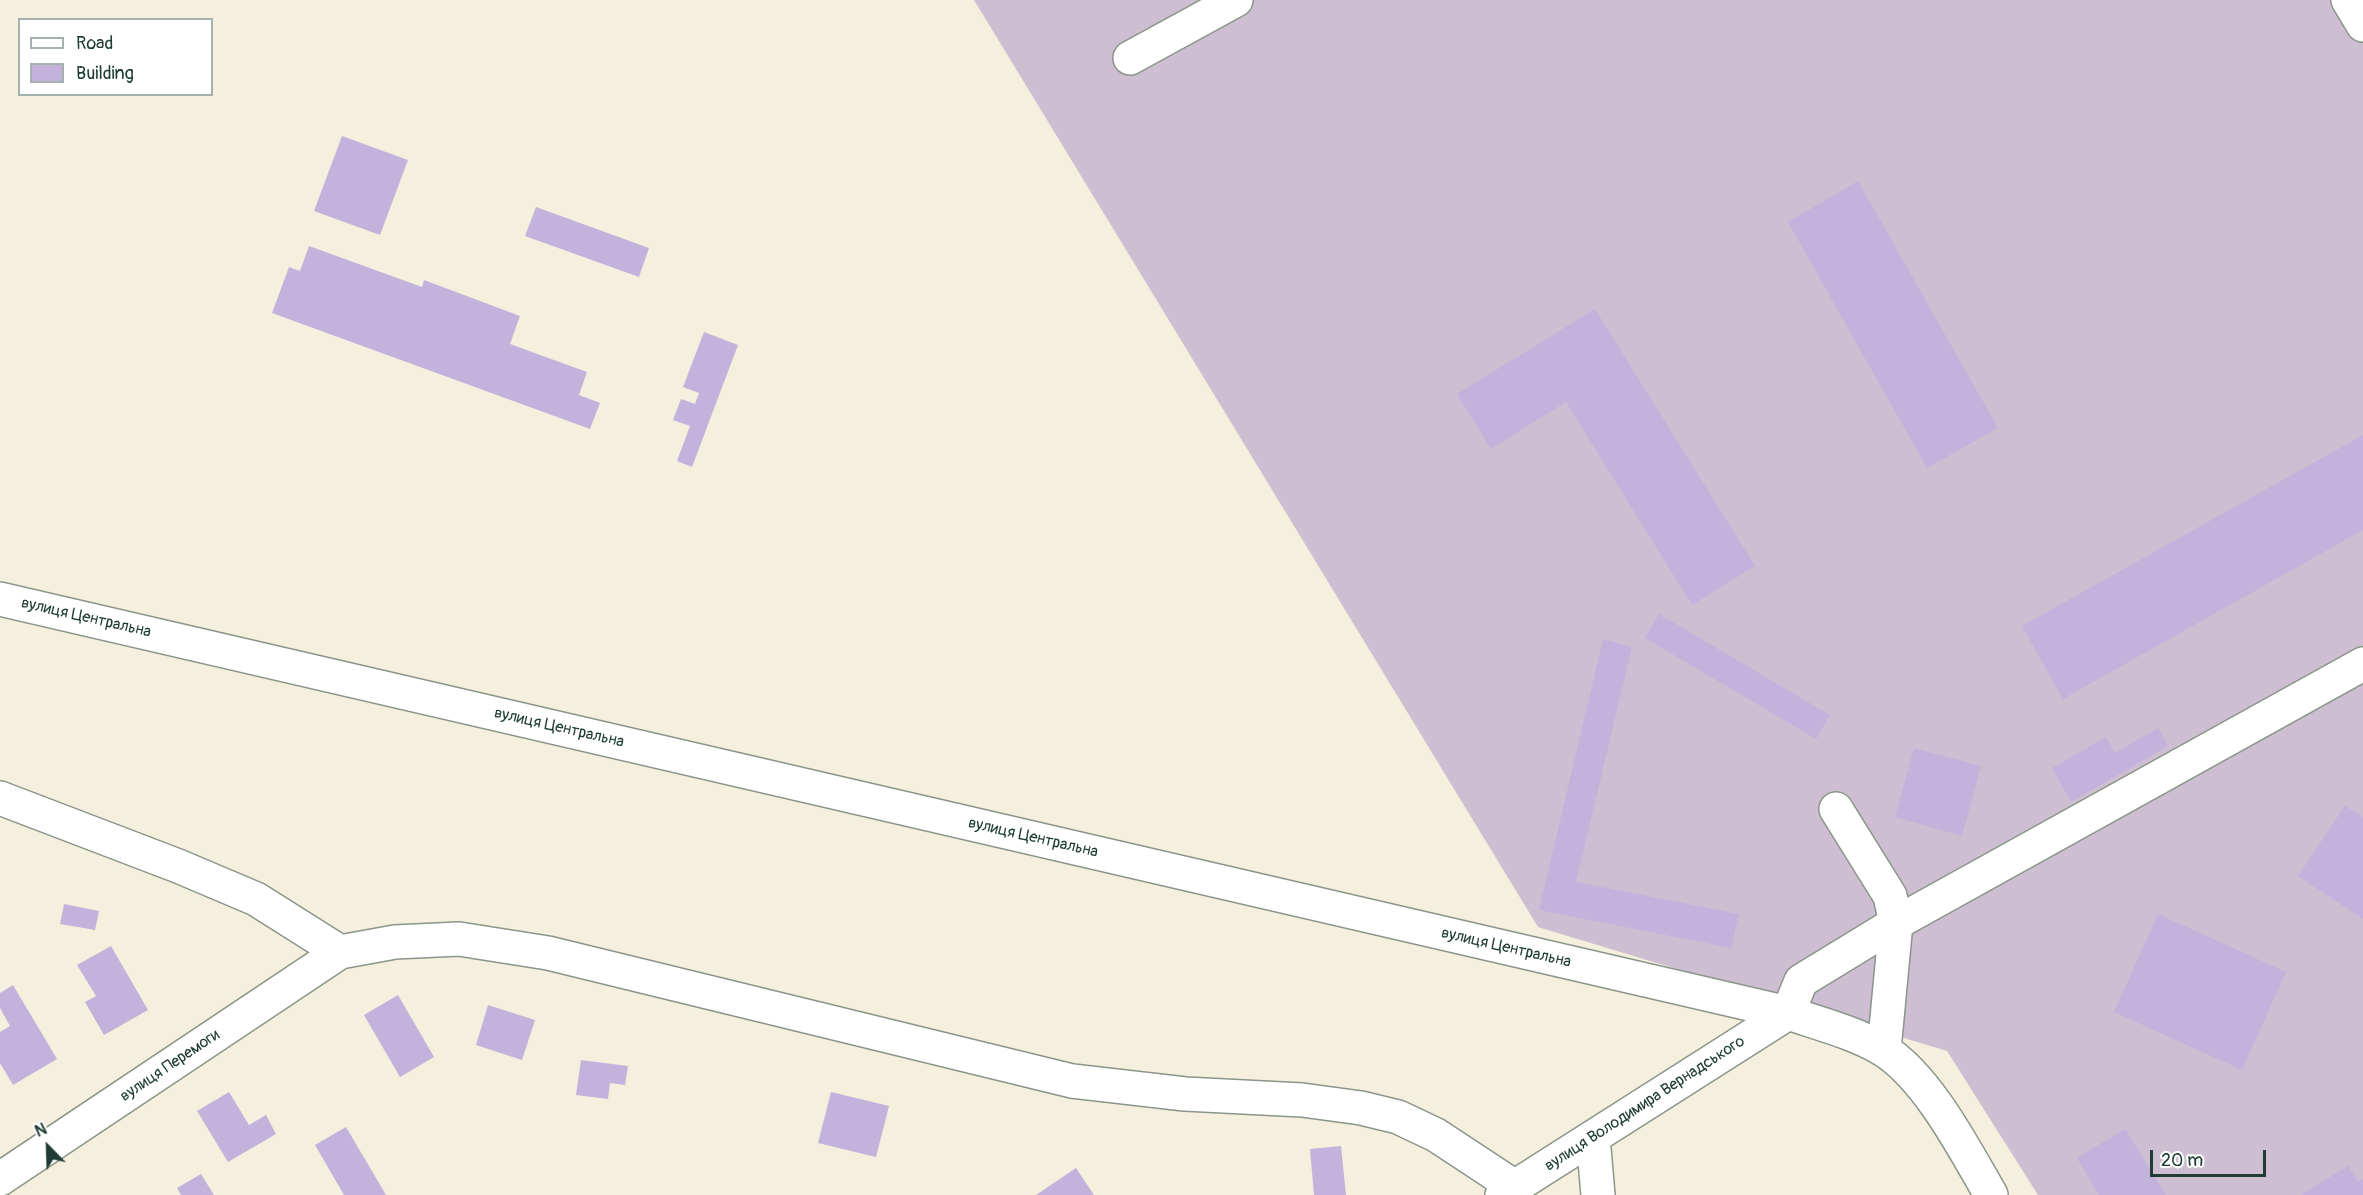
<!DOCTYPE html>
<meta charset="utf-8">
<style>
body{margin:0}
#map{position:relative;width:2363px;height:1195px;overflow:hidden;background:#f5efde;font-family:Pangolin,sans-serif}
canvas{display:block}
.legend{position:absolute;left:18px;top:18px;width:195px;height:78px;box-sizing:border-box;background:#fff;border:2px solid #a5b1ae;margin:0;padding:8px 10px;list-style:none;font-size:18px;color:#1f3d34}
.legend li{display:flex;align-items:center;gap:12px;height:30px}
.legend b{width:30px;border:2px solid #a5b1ae}
.north{position:absolute;left:18px;top:1117px;width:60px;height:60px;-webkit-text-stroke:4px #fff;paint-order:stroke;rotate:337deg;font-size:16px;font-weight:700;line-height:24px;text-align:center;color:#1f3d34}
.north::after{content:'';display:block;margin:auto;width:21px;height:27px;background:#1f3d34;clip-path:polygon(50% 0,100% 100%,50% 72%,0 100%)}
.scale{position:absolute;left:2150px;top:1150px;width:116px;height:27px;box-sizing:border-box;border:3px solid #1f3d34;border-top:0;padding-left:8px;font-size:18px;line-height:21px;white-space:nowrap;color:#1f3d34;-webkit-text-stroke:4px #fff;paint-order:stroke}
</style>
<div id="map">
<canvas width="2363" height="1195"></canvas>
<ul class="legend">
<li><b style="height:8px;background:#fff"></b>Road</li>
<li><b style="height:16px;background:#c3b2dc"></b>Building</li>
</ul>
<div class="north">N</div>
<div class="scale">20 m</div>
</div>
<script>
const ctx = document.querySelector('canvas').getContext('2d');
ctx.lineJoin = 'round';
function fill(path, color) { ctx.fillStyle = color; ctx.fill(path, 'evenodd'); }
function strokePath(path, color, width, dash) { ctx.strokeStyle = color; ctx.lineWidth = width; ctx.lineCap = dash ? 'butt' : 'round'; ctx.setLineDash(dash || []); ctx.stroke(path); }
function write(font, color, halo, rows, align = 'center') {
  ctx.font = font + ' Pangolin,sans-serif'; ctx.lineWidth = 6; ctx.setLineDash([]); ctx.textBaseline = 'middle'; ctx.strokeStyle = halo; ctx.fillStyle = color; for (const [text, x, y, turn = 0] of rows) {
    ctx.save(); ctx.translate(x, y); ctx.rotate((+turn || 0) * Math.PI / 180); ctx.textAlign = isNaN(turn) ? turn : align; if (halo) ctx.strokeText(text, 0, 0); ctx.fillText(text, 0, 0); ctx.restore();
  }
}
fill(new Path2D(`
 M974,0H2363V1195H2038L1947,1051L1538,927Z`), '#cebed2');
fill(new Path2D(`
 M342,136L408,160L380,235L314,211Z
 M1858,181L1998,428L1927,468L1788,222Z
 M536,207L649,248L639,277L525,236Z
 M309,246L422,287L424,280L520,316L510,344L587,372L579,395L600,403L590,429L272,313L289,267L300,271Z
 M1595,309L1755,566L1692,605L1566,402L1491,449L1457,394Z
 M704,332L738,345L692,467L677,461L690,426L673,420L681,399L695,404L699,393L683,387Z
 M2363,435V530L2063,699L2022,626Z
 M1659,614L1830,715L1816,739L1645,638Z
 M1603,639L1632,647L1576,882L1739,914L1731,948L1539,910Z
 M2158,728L2168,746L2071,802L2052,768L2106,737L2115,753Z
 M1914,748L1981,766L1962,836L1895,817Z
 M2345,806L2363,817V919L2298,876Z
 M64,904L99,911L95,930L60,924Z
 M2158,914L2286,972L2242,1070L2114,1012Z
 M111,946L148,1010L104,1035L85,1002L96,996L77,965Z
 M13,985L57,1059L13,1085L0,1063V1032L10,1026L0,1008V993Z
 M398,995L434,1057L400,1077L364,1015Z
 M488,1005L535,1020L522,1060L476,1045Z
 M581,1060L628,1066L625,1085L610,1083L608,1099L576,1095Z
 M229,1092L249,1125L266,1115L276,1134L228,1162L197,1111Z
 M831,1092L889,1106L876,1157L818,1143Z
 M346,1127L386,1195H344L315,1145Z
 M2125,1129L2166,1195H2099L2077,1158Z
 M1341,1146L1346,1195H1314L1310,1149Z
 M2348,1166L2358,1182L2363,1179V1195H2301Z
 M1076,1168L1094,1195H1036Z
 M201,1174L214,1195H181L177,1188Z`), '#c3b2dc');
const minor = new Path2D(`
 M2348,0L2363,25
 M1130,58L1236,0
 M0,599L1788,1013C1820,1024 1853,1032 1882,1049C1927,1076 1965,1150 1991,1195
 M0,798L178,866L256,899L340,952L395,942L459,939L548,953L1072,1081L1185,1094L1302,1100L1361,1108L1398,1117L1436,1135L1515,1187
 M1836,809L1890,896L1896,923L1884,1050
 M1593,1137L1598,1195
 M0,1179L340,952
 M1502,1195L1788,1013L1801,981L1896,923L2363,664`);
strokePath(minor, '#8a9689', 36);
strokePath(minor, '#fff', 33);
write('16px', '#1f3d34', '#fff', [
 ["вулиця Центральна",86,618,13],
 ["вулиця Центральна",559,728,13],
 ["вулиця Центральна",1033,838,13],
 ["вулиця Центральна",1506,948,13],
 ["вулиця Перемоги",170,1066,-34],
 ["вулиця Володимира Вернадського",1645,1104,-33]
]);
</script>
